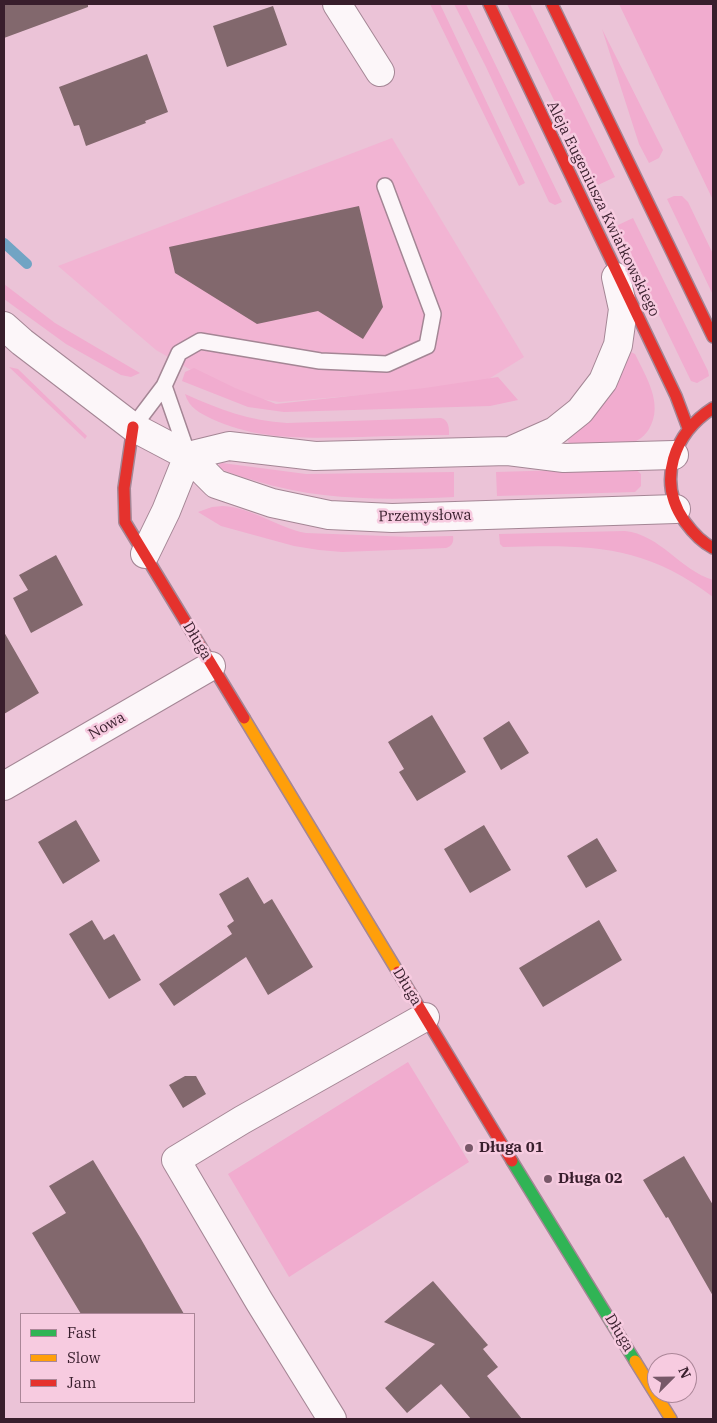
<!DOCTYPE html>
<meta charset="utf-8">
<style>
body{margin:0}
#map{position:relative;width:717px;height:1423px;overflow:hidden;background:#ebc3d7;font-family:"IBM Plex Serif",serif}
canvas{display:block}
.frame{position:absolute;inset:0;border:5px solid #381e2c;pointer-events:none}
.legend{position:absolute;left:20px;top:1313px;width:175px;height:90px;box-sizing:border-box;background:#f7cbe0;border:1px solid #ab8698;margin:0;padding:6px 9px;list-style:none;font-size:15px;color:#381e2c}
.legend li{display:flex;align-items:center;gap:10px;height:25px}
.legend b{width:25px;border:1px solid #ab8698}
.north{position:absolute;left:647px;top:1353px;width:50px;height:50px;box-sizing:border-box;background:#f7cbe0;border:1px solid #ab8698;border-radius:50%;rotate:67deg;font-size:14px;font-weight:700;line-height:20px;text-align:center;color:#381e2c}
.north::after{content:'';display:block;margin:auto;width:18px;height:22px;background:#775868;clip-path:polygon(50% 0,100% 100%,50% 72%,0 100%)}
</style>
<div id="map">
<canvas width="717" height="1423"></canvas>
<div class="frame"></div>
<ul class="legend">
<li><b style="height:6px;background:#30b455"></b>Fast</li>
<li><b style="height:6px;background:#ff9f0a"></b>Slow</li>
<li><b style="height:6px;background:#e5322d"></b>Jam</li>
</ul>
<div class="north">N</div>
</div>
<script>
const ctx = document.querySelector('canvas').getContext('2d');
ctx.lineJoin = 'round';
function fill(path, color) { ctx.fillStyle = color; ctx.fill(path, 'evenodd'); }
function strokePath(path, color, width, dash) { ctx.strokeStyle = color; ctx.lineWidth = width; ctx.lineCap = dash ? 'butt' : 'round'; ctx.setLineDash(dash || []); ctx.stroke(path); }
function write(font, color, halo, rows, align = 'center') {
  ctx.font = font + ' "IBM Plex Serif",serif'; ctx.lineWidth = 5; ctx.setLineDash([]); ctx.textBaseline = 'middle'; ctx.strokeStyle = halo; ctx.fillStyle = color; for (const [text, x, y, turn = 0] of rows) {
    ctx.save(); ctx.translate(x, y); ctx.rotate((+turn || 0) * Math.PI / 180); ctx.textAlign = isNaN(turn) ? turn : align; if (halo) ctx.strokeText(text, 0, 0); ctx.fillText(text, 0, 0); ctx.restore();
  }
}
fill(new Path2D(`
 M392,138L524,357L479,385L279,402L233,394L156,350L58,266Z`), '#f2b4d3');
fill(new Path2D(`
 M430,4H440L525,183L519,186Z
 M454,4H466L562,202L555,205L549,202L486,67Z
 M507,4H530L615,177L596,186Z
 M619,4H713V200Z
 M602,29L663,150L659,158L649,163L639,144Z
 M674,196H682L688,202L713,254V295L667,199Z
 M633,218L708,371L709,376L697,383L691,381L616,226Z
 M4,284L55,323L140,373L131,377L121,375L66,344L4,299Z
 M631,352L635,354C646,377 664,404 649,429C645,436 638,441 631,443L570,445L567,439Z
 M9,367L18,369L87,436L85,439Z
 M194,368L235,388L276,404L425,388L498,377L518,400L490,406L284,412L248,407L182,381L185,372Z
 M185,394C218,409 250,421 287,423L441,418C449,420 449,428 449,435C420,435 390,436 361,437C311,438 259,441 212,419C200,413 189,408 185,394Z
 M222,463L306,474L454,472V497C387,500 320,501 256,481C243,477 231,474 219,468V464Z
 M634,468L641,474V486L635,492L497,496L496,472Z
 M223,506C251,507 278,528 306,533L411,537L453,536C454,542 452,546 446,548L342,552L319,550L294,546L221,526L198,512L212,507Z
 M625,531C661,535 680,570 713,580V597C642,543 587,545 503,547L500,544L499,534Z
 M408,1062L469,1162L289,1277L228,1174Z`), '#f1accf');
strokePath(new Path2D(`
 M4,243L27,264`), '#71a4c4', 10);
fill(new Path2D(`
 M4,4H88V7L4,38Z
 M273,6L287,45L227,67L213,26Z
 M147,54L168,112L145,121L146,123L86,146L79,125L74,126L59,87Z
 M359,206L383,307L363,339L318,311L257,324L175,273L169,247Z
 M56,555L83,605L31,633L13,598L28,590L19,575Z
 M4,632L39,693L4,714Z
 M432,715L466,772L417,801L399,772L404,769L388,742Z
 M509,721L529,753L501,770L483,738Z
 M76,820L100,861L63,884L38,842Z
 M484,825L511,870L470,893L444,849Z
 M597,838L617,871L586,888L567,856Z
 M248,877L264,904L272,899L313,967L268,995L246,957L174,1006L159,984L232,934L227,926L234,921L219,894Z
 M92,920L104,940L114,934L141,980L109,999L69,934Z
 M599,920L622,960L543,1007L519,968Z
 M185,1076H196L206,1094L183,1108L169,1085Z
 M684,1156L713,1205V1296L668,1217L666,1218L643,1180Z
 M93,1160L141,1239L184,1314H81L32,1233L66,1213L49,1186Z
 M433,1281L488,1345L483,1349L498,1367L487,1376L522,1419H471L441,1384L407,1413L385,1388L435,1344L384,1322Z`), '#82686d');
const lane = new Path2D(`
 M164,386L188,455
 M133,427L164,386L179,353L200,341L320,361L387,364L427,346L433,314L385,186`);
const street = new Path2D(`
 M337,4L380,72
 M4,326L22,342L133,427L188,456L216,484L272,503L329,515L392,518L676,509
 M510,451L555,431L580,411L603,381L618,345L623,309L616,277
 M188,456L229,446L315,456L508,451L564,458L674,455
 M145,554L166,511L188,456
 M4,786L211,666
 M332,1419L259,1301L176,1160L242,1120L425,1017`);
const fast = new Path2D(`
 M512,1161L635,1361`);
const slow = new Path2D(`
 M244,718L398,972
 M635,1361L671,1419`);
const jam = new Path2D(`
 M489,4L676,396L688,428
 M552,4L713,337
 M713,408C674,433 656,481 685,522C693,533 701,542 713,548
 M133,427L124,488L125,522L244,718
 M398,972L512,1161`);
strokePath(lane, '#a48695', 18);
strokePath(street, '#a48695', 30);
strokePath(fast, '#a48695', 14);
strokePath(slow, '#a48695', 14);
strokePath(jam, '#a48695', 14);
strokePath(lane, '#fcf6f9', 15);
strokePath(street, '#fcf6f9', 28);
strokePath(fast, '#30b455', 11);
strokePath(slow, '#ff9f0a', 11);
strokePath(jam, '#e5322d', 11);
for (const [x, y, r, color] of [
 [469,1148,5,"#775868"],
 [548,1179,5,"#775868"]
]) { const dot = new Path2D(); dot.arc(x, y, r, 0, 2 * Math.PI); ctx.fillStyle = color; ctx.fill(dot); strokePath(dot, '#f7cbe0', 2); }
write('15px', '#381e2c', '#f7cbe0', [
 ["Aleja Eugeniusza Kwiatkowskiego",603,209,64],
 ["Przemysłowa",425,516,-1],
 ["Długa",197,641,59],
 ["Nowa",107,726,-30],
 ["Długa",407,987,59],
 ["Długa",619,1333,59]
]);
write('bold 15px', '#381e2c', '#f7cbe0', [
 ["Długa 01",479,1148],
 ["Długa 02",558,1179]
], 'left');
</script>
